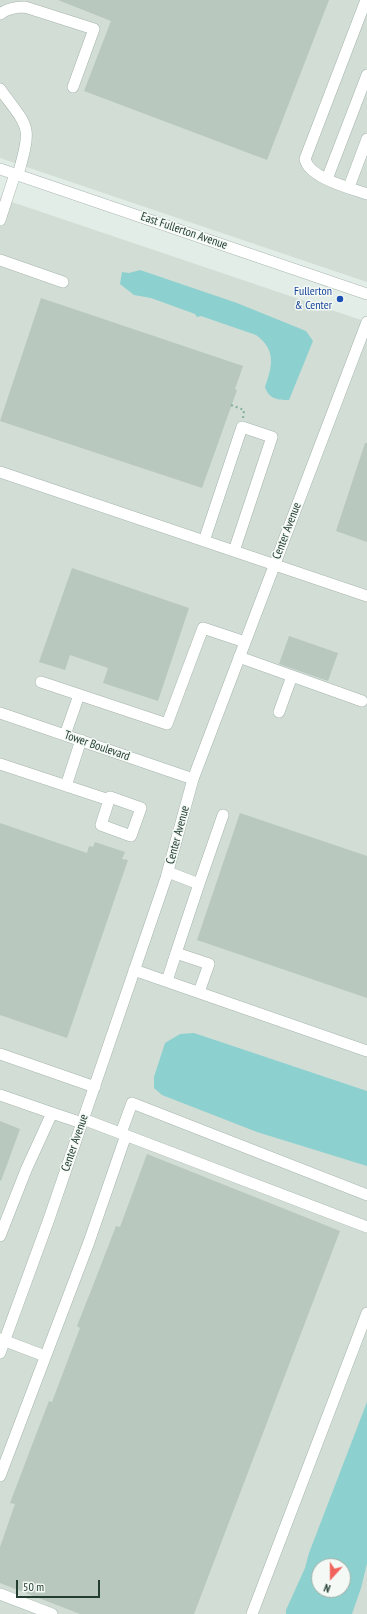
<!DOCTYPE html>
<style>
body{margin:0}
#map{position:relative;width:367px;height:1614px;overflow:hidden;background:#e3ede7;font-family:"PT Sans Narrow",sans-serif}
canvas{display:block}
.north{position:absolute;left:311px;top:1558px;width:40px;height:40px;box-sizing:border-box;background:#f4f9f5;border:1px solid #a0aea7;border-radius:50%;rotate:201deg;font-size:11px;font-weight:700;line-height:16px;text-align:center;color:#233e31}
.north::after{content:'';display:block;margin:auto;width:14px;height:18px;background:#f1645d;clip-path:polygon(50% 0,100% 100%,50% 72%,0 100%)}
.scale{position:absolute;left:16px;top:1580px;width:84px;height:18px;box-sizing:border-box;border:2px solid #233e31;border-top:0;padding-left:5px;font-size:12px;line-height:14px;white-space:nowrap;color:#233e31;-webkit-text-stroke:3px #f4f9f5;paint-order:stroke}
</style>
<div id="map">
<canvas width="367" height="1614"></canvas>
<div class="north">N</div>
<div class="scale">50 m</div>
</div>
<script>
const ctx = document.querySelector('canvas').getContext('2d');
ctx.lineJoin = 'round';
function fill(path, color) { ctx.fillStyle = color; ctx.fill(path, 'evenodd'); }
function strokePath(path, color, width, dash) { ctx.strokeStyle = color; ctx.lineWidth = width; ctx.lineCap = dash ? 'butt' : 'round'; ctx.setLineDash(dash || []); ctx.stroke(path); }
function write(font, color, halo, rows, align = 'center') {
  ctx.font = font + ' "PT Sans Narrow",sans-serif'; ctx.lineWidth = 3; ctx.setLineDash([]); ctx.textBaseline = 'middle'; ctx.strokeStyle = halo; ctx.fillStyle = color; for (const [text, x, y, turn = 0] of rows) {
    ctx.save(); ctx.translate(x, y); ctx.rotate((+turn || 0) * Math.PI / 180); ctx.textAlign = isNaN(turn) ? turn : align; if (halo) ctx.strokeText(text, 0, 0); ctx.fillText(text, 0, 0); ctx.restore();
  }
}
fill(new Path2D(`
 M0,0H367V282L0,158Z
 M0,198L367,322V1614H0ZM319,1566H343V1590H319Z`), '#d1ddd5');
fill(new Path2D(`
 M140,270L237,303L306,331L313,341L289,400C277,400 269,399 265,387C272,367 277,350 256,335L201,316L197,317L195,314L151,298L134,295L120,284L122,272L129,273Z
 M194,1033L367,1091V1166L257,1132L162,1095L154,1088V1077L165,1043L180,1034Z
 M367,1402V1563L361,1588L352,1614H286V1610L305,1568L309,1553ZM319,1566H343V1590H319Z`), '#8cd1cf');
fill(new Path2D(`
 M58,0H329L267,160L84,91L111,21Z
 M41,298L243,366L235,389L237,390L202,488L0,421Z
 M365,443H367V542L336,531Z
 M72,568L189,608L158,701L103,683L108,668L70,655L65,670L39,662Z
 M289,636L338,653L328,681L279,664Z
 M240,813L367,856V998L197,940Z
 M0,823L87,853L89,846L93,847L95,842L125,852L122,859L128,860L67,1038L0,1015Z
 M0,1121L20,1129L1,1181L0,1180Z
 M147,1154L340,1231L194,1614H80L0,1583V1547L15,1504L10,1503L37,1432L49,1401L52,1402L80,1328L77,1326L94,1283L116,1226L120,1227Z`), '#b8c8bf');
const minor = new Path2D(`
 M366,0L305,159C309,178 350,188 367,194
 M0,14C8,8 16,7 25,7L94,29L73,87
 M0,89C30,130 32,124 18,175
 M0,169L367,294
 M327,179L367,75
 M349,187L367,139
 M0,220L15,174
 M0,260L63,282
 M0,472L367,596
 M204,541L242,427L272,437L234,551
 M239,657L362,701
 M41,682L167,724L203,628L245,642
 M279,712L292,676
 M0,713L193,779
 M65,735L79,695
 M0,764L109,800
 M66,786L81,740
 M110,797L141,808L131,836L101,825Z
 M168,872L199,884L176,953
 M199,884L223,815
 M134,970L367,1051
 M167,981L176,953L209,964L199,992
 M0,1054L95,1087
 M0,1095L52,1113
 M83,1119L367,1227
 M121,1133L132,1103L367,1195
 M0,1236L26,1170L52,1113L82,1123
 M0,1339L45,1356
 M0,1353L49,1219L166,878L193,779L367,322
 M0,1476L89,1242L126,1135
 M0,1594L52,1614
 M252,1614L367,1313`);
strokePath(minor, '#a6b5ad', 12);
strokePath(new Path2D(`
 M231,405L244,410L243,418`), '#84b09a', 2, [2, 3]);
strokePath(minor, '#fff', 11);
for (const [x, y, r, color] of [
 [340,299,4,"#1a4fb4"]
]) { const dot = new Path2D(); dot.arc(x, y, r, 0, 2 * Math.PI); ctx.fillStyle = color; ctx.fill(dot); strokePath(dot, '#f4f9f5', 1.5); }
write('12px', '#233e31', '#f4f9f5', [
 ["East Fullerton Avenue",184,231,19],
 ["Center Avenue",287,531,-69],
 ["Tower Boulevard",97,746,19],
 ["Center Avenue",178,835,-75],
 ["Center Avenue",75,1143,-71]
]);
write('12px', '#164399', '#f4f9f5', [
 ["Fullerton",332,292],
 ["& Center",332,306]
], 'right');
</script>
